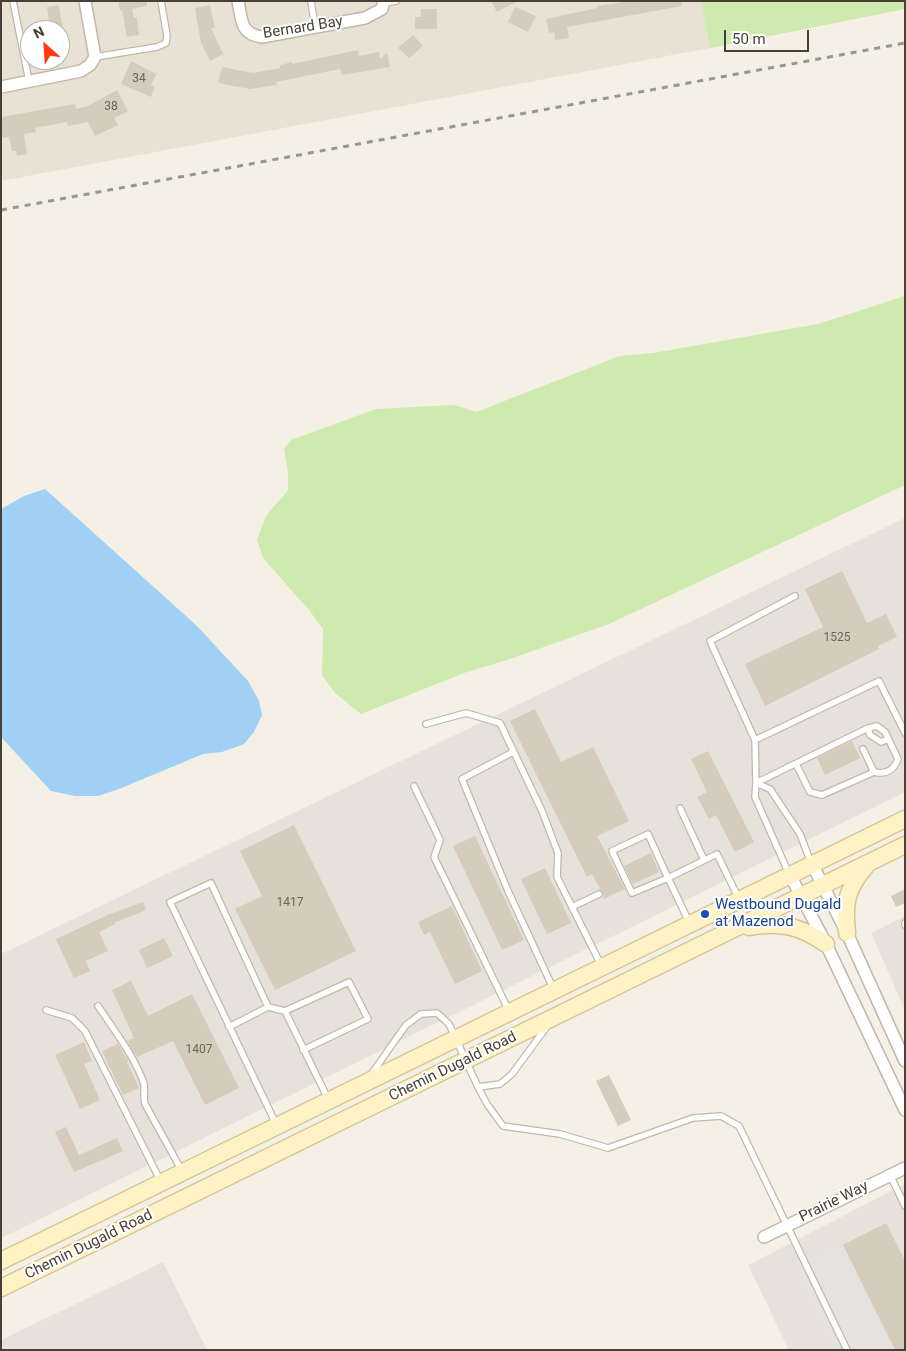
<!DOCTYPE html>
<style>
body{margin:0}
#map{position:relative;width:906px;height:1351px;overflow:hidden;background:#f4f0e6;font-family:Roboto,sans-serif}
canvas{display:block}
.frame{position:absolute;inset:0;border:2px solid #474035;pointer-events:none}
.north{position:absolute;left:20px;top:20px;width:50px;height:50px;box-sizing:border-box;background:#fff;border:1px solid #b5b3ae;border-radius:50%;rotate:334deg;font-size:14px;font-weight:700;line-height:20px;text-align:center;color:#474035}
.north::after{content:'';display:block;margin:auto;width:18px;height:22px;background:#ff3a12;clip-path:polygon(50% 0,100% 100%,50% 72%,0 100%)}
.scale{position:absolute;left:724px;top:30px;width:85px;height:22px;box-sizing:border-box;border:2px solid #474035;border-top:0;padding-left:6px;font-size:15px;line-height:18px;white-space:nowrap;color:#474035;-webkit-text-stroke:4px #fff;paint-order:stroke}
</style>
<div id="map">
<canvas width="906" height="1351"></canvas>
<div class="frame"></div>
<div class="north">N</div>
<div class="scale">50 m</div>
</div>
<script>
const ctx = document.querySelector('canvas').getContext('2d');
ctx.lineJoin = 'round';
function fill(path, color) { ctx.fillStyle = color; ctx.fill(path, 'evenodd'); }
function strokePath(path, color, width, dash) { ctx.strokeStyle = color; ctx.lineWidth = width; ctx.lineCap = dash ? 'butt' : 'round'; ctx.setLineDash(dash || []); ctx.stroke(path); }
function write(font, color, halo, rows, align = 'center') {
  ctx.font = font + ' Roboto,sans-serif'; ctx.lineWidth = 4; ctx.setLineDash([]); ctx.textBaseline = 'middle'; ctx.strokeStyle = halo; ctx.fillStyle = color; for (const [text, x, y, turn = 0] of rows) {
    ctx.save(); ctx.translate(x, y); ctx.rotate((+turn || 0) * Math.PI / 180); ctx.textAlign = isNaN(turn) ? turn : align; if (halo) ctx.strokeText(text, 0, 0); ctx.fillText(text, 0, 0); ctx.restore();
  }
}
fill(new Path2D(`
 M1,1H701L710,48L1,181ZM30,30H60V60H30Z`), '#e8e2d4');
fill(new Path2D(`
 M905,518V792L1,1238V954Z
 M905,916V1010L871,933Z
 M905,1184V1350H789L748,1265Z
 M163,1262L207,1350H1V1340Z`), '#e6e1db');
fill(new Path2D(`
 M701,1H905V9L710,48Z
 M905,296V485L609,624L507,660L464,673L361,714L335,693L322,675L323,629L309,610L263,558L257,540L266,516L288,490V473L284,449L291,440L376,409L454,405L476,412L620,356L653,353L818,324Z`), '#ceeaae');
fill(new Path2D(`
 M843,1245L895,1350H836L796,1268Z`), '#e5e2df');
fill(new Path2D(`
 M45,489L197,626L248,681L259,701L262,715L254,732L244,744L222,752L203,754L119,789L98,796H75L51,791L1,737V509L24,496Z`), '#a0d0f3');
fill(new Path2D(`
 M118,1H147V6L132,9L134,18L137,17L139,35L127,37L122,10L120,11Z
 M491,1H518L497,12Z
 M631,1H682V6L567,27L569,38L555,40L554,32L549,33L546,19L597,8V6Z
 M59,5L63,30H50L47,7Z
 M210,5L215,28H211L223,54L210,61L201,43L195,8Z
 M515,7L536,16L528,32L508,22Z
 M421,9H437V29H415V17H421Z
 M413,35L423,46L409,58L398,48Z
 M358,50L359,56L379,52L380,59L387,53L390,67L342,75L340,69L276,82L277,85L250,89L218,83L222,67L253,73L280,68V65L292,62V64Z
 M131,61L156,74L151,85L155,87L151,97L121,84Z
 M117,90L128,111L114,118L118,125L95,136L88,122L68,126L67,122L35,128L36,132L24,134L27,154L17,156L16,151H12L9,137L1,138V117L75,104L76,109L88,106Z
 M842,571L867,623L886,614L897,637L878,646L879,649L765,706L745,664L823,627L805,589Z
 M535,709L561,762L593,747L629,821L597,836L625,889L604,899L603,892L600,889L592,874L587,877L510,721Z
 M852,741L860,758L825,775L817,758Z
 M708,751L754,842L735,852L716,815L709,819L697,797L707,792L691,759Z
 M294,825L356,951L275,990L235,909L262,896L240,851Z
 M475,836L524,940L502,950L453,846Z
 M651,853L659,872L633,884L624,866Z
 M545,868L571,923L547,934L521,879Z
 M905,889V903L896,907L891,896Z
 M143,902L146,910L114,923L115,924L99,932L108,951L86,961L90,971L74,978L56,939L110,914Z
 M452,906L482,971L455,984L430,932L424,935L418,922Z
 M164,938L173,956L147,968L139,950Z
 M131,981L148,1016L192,994L239,1088L205,1105L173,1041L137,1057L127,1041L134,1038L112,990Z
 M84,1042L92,1061L84,1064L100,1100L80,1109L55,1055Z
 M118,1044L129,1062H127L139,1088L123,1095L102,1051Z
 M609,1075L631,1120L618,1126L596,1081Z
 M66,1127L79,1155L117,1138L123,1151L74,1172L55,1132Z
 M886,1223L905,1261V1350H895L843,1245Z`), '#d6ccbb');
const service = new Path2D(`
 M13,1L29,81
 M311,1L315,27
 M384,3L396,1
 M95,57L157,47L166,43L167,36L161,1
 M795,596L710,641L755,740L756,783L868,728L877,726L885,732L898,759C894,770 886,775 874,772L822,795L810,792L796,764
 M426,724L466,713L500,723L542,811L558,853L557,877L601,965
 M868,728L870,735L881,742L888,739
 M755,740L879,681L905,733
 M863,749L874,772
 M513,752L462,779L508,891L553,988
 M414,786L440,840L434,857L509,1011
 M680,808L704,860
 M648,834L668,878L632,893L612,851Z
 M789,874L755,797L756,783L770,789L800,834L811,863
 M572,907L599,894
 M689,922L668,878L717,854L739,899
 M905,923V925
 M98,1006C114,1030 135,1057 144,1084C145,1090 143,1097 145,1104L182,1171
 M268,1007L285,1011
 M46,1010L72,1018L85,1031L160,1180
 M229,1027L268,1007L211,883L170,902L276,1124
 M303,1050L368,1019L349,982L285,1011L328,1099
 M370,1076L406,1025L421,1014L437,1013L449,1024L478,1087L500,1084L512,1074L548,1025
 M478,1087L487,1104L503,1126L560,1134L608,1148L693,1118L721,1116L739,1126L847,1350
 M890,1175L905,1206`);
const minor = new Path2D(`
 M238,1C242,20 240,34 262,37L365,18L382,9L384,1
 M1,87L81,71L90,65L95,57L85,1
 M812,864L847,933L905,1061
 M790,875L826,944L905,1110
 M764,1237L905,1168`);
const secondary = new Path2D(`
 M749,927C780,921 800,926 826,944
 M847,933C844,902 846,890 866,866
 M1,1261L905,819
 M1,1288L905,845`);
strokePath(service, '#c0b8a9', 8);
strokePath(minor, '#c0b8a9', 14);
strokePath(secondary, '#d6c594', 19);
strokePath(service, '#fff', 5.5);
strokePath(minor, '#fff', 11);
strokePath(secondary, '#fff2c5', 16);
strokePath(new Path2D(`
 M1,210L905,43`), '#969696', 3, [6, 6]);
for (const [x, y, r, color] of [
 [705,914,5,"#1a4fb4"]
]) { const dot = new Path2D(); dot.arc(x, y, r, 0, 2 * Math.PI); ctx.fillStyle = color; ctx.fill(dot); strokePath(dot, '#fff', 2); }
write('12px', '#6b6356', null, [
 ["34",139,79],
 ["38",111,107],
 ["1525",837,638],
 ["1417",290,903],
 ["1407",199,1050]
]);
write('15px', '#474035', '#fff', [
 ["Bernard Bay",303,28,-9],
 ["Chemin Dugald Road",453,1067,-26],
 ["Prairie Way",834,1202,-26],
 ["Chemin Dugald Road",89,1245,-26]
]);
write('15px', '#164399', '#fff', [
 ["Westbound Dugald",715,905],
 ["at Mazenod",715,922]
], 'left');
</script>
